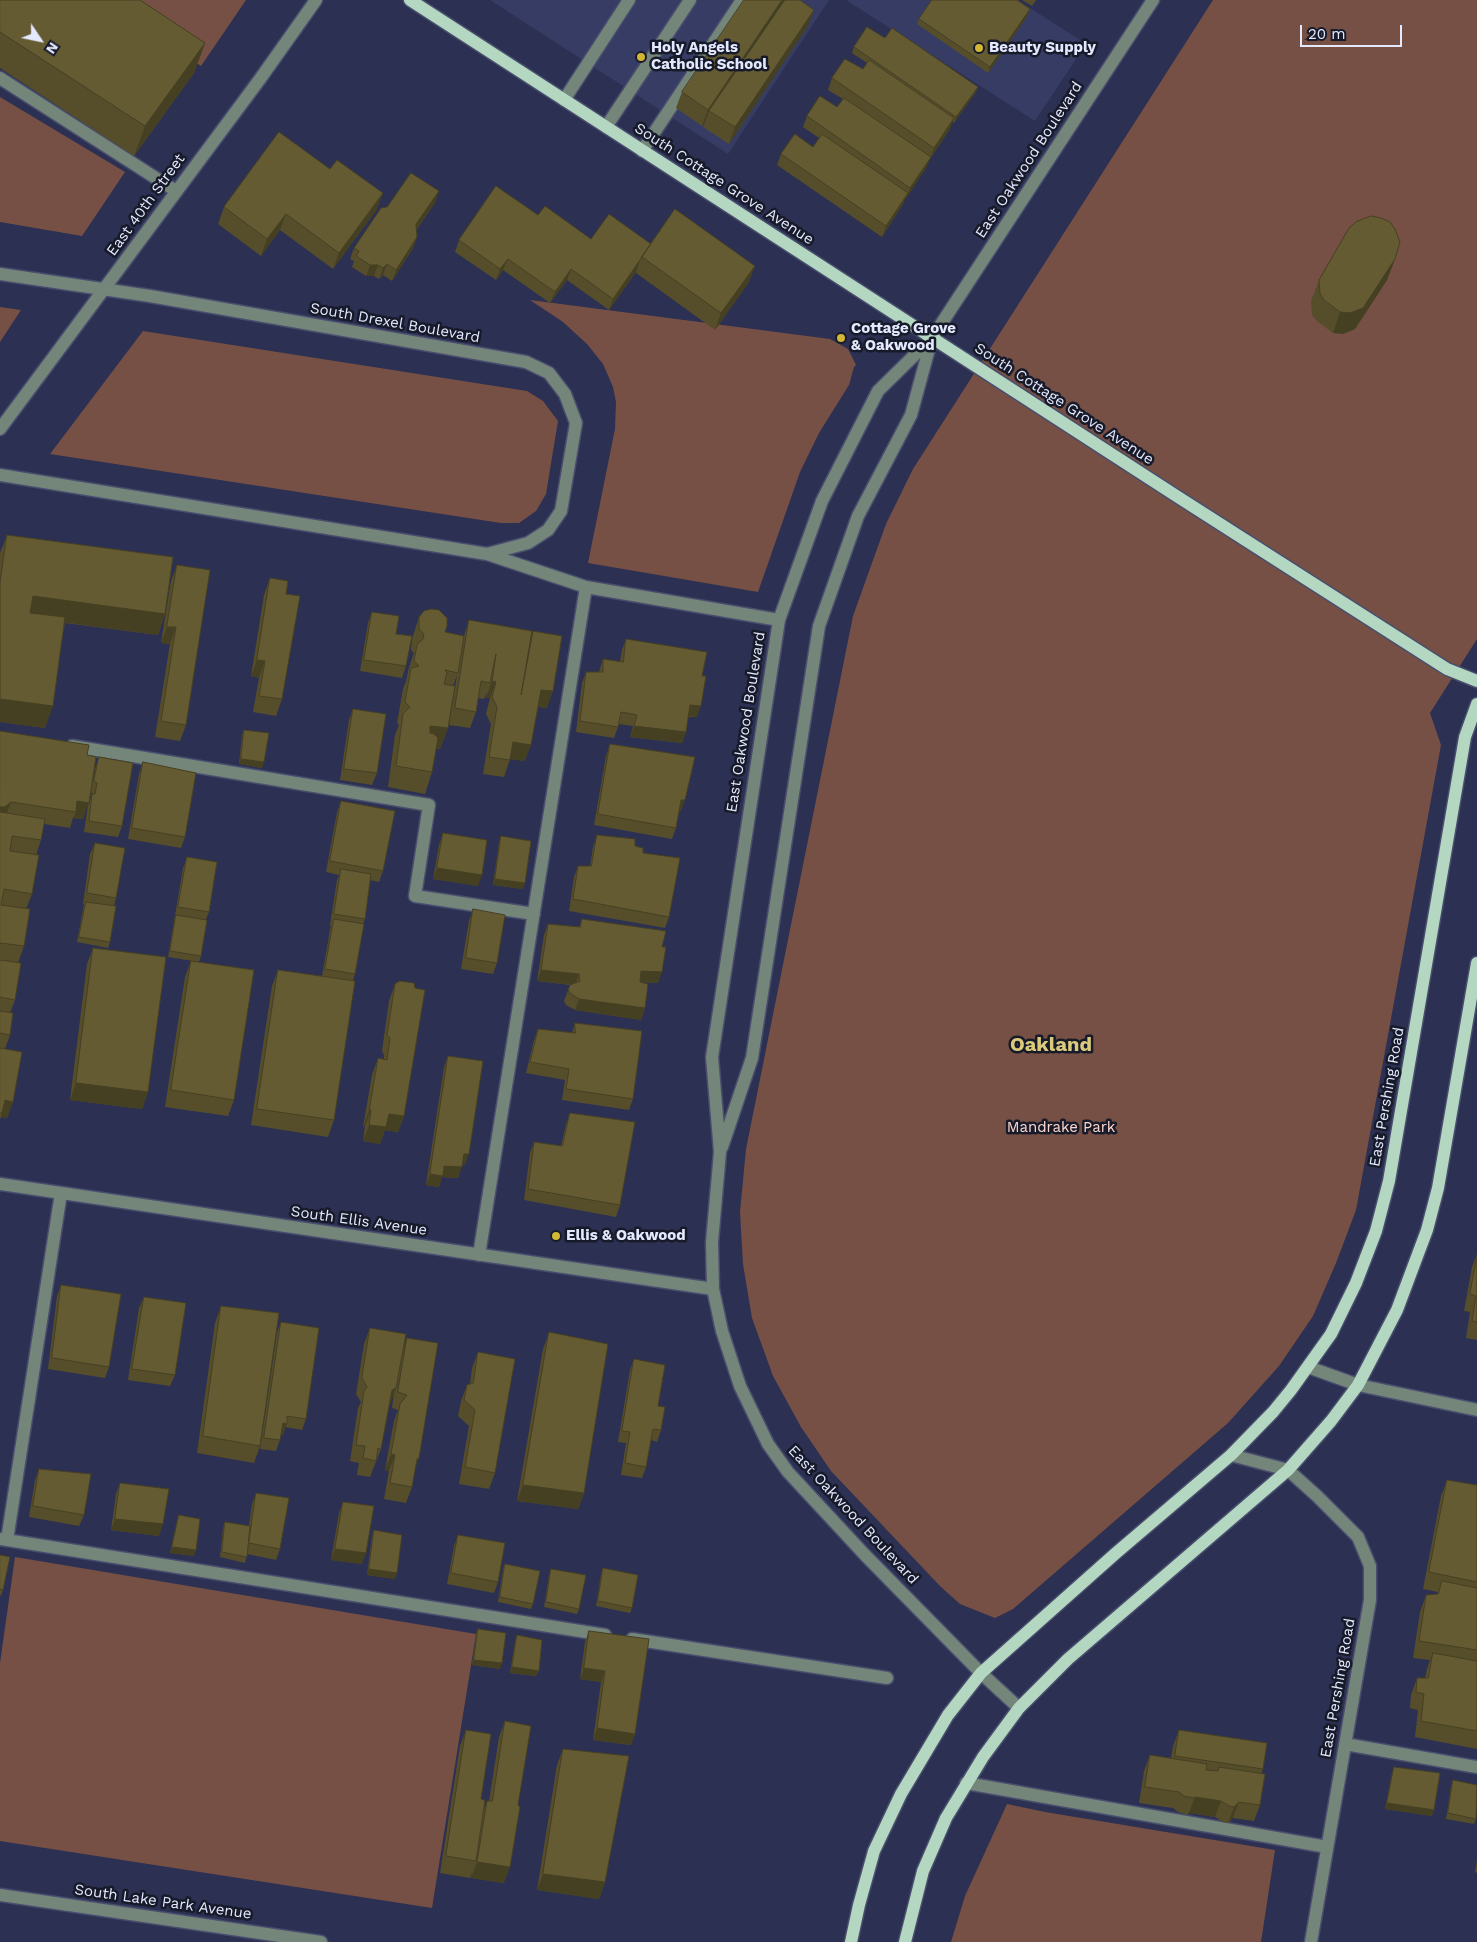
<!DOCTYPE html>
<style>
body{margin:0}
#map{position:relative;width:1477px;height:1942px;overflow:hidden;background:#2c3052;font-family:"Work Sans",sans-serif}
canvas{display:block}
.north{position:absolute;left:15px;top:15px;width:50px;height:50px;-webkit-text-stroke:4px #171a29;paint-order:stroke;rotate:124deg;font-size:14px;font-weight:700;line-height:20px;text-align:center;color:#e4e9ff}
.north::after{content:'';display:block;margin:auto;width:18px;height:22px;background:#e4e9ff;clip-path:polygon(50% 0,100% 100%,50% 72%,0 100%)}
.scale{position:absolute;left:1300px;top:25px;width:102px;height:22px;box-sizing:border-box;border:2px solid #e4e9ff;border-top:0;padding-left:6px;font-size:15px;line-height:18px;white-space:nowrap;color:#e4e9ff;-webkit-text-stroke:4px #171a29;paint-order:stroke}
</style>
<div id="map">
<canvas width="1477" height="1942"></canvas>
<div class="north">N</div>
<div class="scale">20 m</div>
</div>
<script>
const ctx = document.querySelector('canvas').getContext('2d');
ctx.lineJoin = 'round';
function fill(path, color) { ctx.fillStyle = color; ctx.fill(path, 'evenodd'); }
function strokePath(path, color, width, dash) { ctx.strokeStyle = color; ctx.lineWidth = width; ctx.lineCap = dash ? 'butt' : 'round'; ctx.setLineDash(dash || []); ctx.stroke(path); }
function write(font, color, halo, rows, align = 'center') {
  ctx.font = font + ' "Work Sans",sans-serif'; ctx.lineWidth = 5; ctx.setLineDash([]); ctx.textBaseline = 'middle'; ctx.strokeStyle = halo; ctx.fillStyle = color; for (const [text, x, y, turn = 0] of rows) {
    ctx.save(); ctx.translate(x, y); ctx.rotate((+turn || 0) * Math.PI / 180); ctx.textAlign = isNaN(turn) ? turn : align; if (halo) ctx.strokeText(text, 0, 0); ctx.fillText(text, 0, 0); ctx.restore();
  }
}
fill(new Path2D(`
 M490,0H829L728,154Z
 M846,0H1018L1086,44L1035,121Z`), '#363c63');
fill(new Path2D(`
 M99,0H246L201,66Z
 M1213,0H1477V639L1430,713L1441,745L1356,1210L1336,1263L1313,1316L1279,1366L1228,1423L1013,1609L995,1618L960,1604L940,1586L831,1471L801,1427L773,1376L752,1318L743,1264L740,1212L746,1149L853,616L886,524L913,469Z
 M0,97L125,172L82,236L0,222Z
 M530,300L830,339L848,349L856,365L854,367L849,385L819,433L800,472L758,592L588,563L615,429L616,402L613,387L603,364L587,344L563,322Z
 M0,307L21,310L0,342Z
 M143,331L527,391L543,401L558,421L546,494L536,511L519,523H501L50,454Z
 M15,1557L476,1634L432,1908L0,1841V1663Z
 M1007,1804L1045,1812L1275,1850L1261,1942H951L965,1896Z`), '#775045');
const minor = new Path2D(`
 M0,78L176,191
 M564,100L629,0
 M606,127L690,0
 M642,151L742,0
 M0,274L150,296L526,362L549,373L565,394L576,423L561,511L548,530L528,543L487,554
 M0,429L260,79L316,0
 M0,475L487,554L586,587L779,620
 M72,746L429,805L415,896L534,914
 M722,1147L752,1058L819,626L858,516L911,415L932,338
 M0,1184L713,1289
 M479,1255L586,587
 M1308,1367L1358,1385L1477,1410
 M1231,1455L1288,1470L1317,1496L1358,1537L1370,1566V1600L1311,1942
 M0,1539L605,1635
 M7,1540L61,1193
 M632,1639L887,1678
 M1019,1708L981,1673L865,1555L788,1472L768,1444L740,1386L722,1331L713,1289L712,1242L720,1152L712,1057L779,620L822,501L878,391L932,338L1153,0
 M1345,1744L1477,1767
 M966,1783L1327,1847
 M0,1895L321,1942`);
const major = new Path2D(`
 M410,0L1178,497L1447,669L1477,681
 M851,1942L859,1905L874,1851L901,1794L948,1715L981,1673L1116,1553L1231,1455L1273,1412L1291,1390L1331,1334L1356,1283L1376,1231L1389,1181L1465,737L1477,704
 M905,1942L923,1871L946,1818L983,1757L1019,1708L1068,1659L1288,1470L1331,1421L1358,1385L1397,1310L1427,1230L1438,1188L1477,963`);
strokePath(minor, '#494e6e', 15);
strokePath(major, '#494e6e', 15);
strokePath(minor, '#74857a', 12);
strokePath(major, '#b3d7c0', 12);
fill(new Path2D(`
 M0,0L205,43L194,73L134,156L0,68Z
 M1022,0H1036L1032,6Z
 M1028,15L988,73L917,24L919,19Z
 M808,26L729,144L703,127L706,120L702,126L676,108L682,92Z
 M885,38L978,87L976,92L954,123L952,121L950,129L930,159L926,168L905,199L903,204L882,237L777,165L781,154L813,147L819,138L803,127L807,116L837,107L843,99L828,90L832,78L863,69L867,63L852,53L854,47Z
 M435,203L417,229V237L413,248L392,281L383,275L379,279L374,276H366L352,267L354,261L350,259L354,248Z
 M224,207L377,209L333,269L280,230L261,256L218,224Z
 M538,215L591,239L651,244L749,282L715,330L636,273V272L609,310L567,280L550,303L503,270L496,280L455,252L459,240Z
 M1395,259L1387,280L1355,329L1343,334L1333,333L1317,321L1312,315L1311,301L1319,280Z
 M7,535L165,614L158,635L65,623L45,728L0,722V553Z
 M177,565L186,725L180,741L155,737L170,644L161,643L171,581Z
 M270,578L282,699L276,716L253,712L259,678L251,676L264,595Z
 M372,612L396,634L406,666L402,678L360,671L368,623Z
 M419,617L445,632L464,636L469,620L531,637L533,631L547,708L538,707L525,761L510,759L504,777L483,774L491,724L486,714L490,698H486L487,692L484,699L478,698L476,712L470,728L449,725L457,675L453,686L448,728L440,749H436L432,772L425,794L388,787L395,735L399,725L397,723L403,689L406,681L409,667L414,653L411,650L412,639Z
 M626,639L702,676L697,717H688L686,732L682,743L630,737L633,726L619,724L614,738L576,732L582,683L586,672H599L603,659L620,662L622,650Z
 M353,709L377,773L372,785L340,780L349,720Z
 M244,730L262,768L239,764L242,735Z
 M0,731L87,755L91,787L95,769L99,757L122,826L118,837L84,832L88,805L92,794H93L90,792L83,819L73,818L70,828L44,824L41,840L36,855L32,894L26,909L24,946L18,963L15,1000L10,1013V1035L5,1049L13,1102L7,1118L1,1117L0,1119Z
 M610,744L681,811H679L676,828L672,839L594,825L606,756Z
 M143,762L185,837L181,848L128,839L139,774Z
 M341,801L383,871L379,882L370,880L365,919L363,924L355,974L353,980L334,1120L328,1137L251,1125L272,986L278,970L322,976L330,930L331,926L330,925L337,880L339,875L326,872L337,812Z
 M443,833L478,886L433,879L439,845Z
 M597,835L635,846L643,853L669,917L665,928L569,911L574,877L578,866H590L593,847Z
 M501,836L523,889L493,885L499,842Z
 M95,843L116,898L114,906L110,942L108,948L77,942L84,904H83L90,854Z
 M187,857L209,912L206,919L201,956L199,962L168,957L183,868Z
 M473,909L497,963L493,974L461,969L469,921Z
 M582,919L662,947L658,983L640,982L645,1008L641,1020L575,1010L566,1005L564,1001L570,985L537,981L544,935L548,924L579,927Z
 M93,948L148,1092L142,1109L70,1100L87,964Z
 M191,961L234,1100L228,1116L165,1107L185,977Z
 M395,984L404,1116L398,1132L385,1130L380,1144L363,1141L365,1126L363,1127L372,1075L378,1058L384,1059V1055L382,1051L389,1001Z
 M575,1023L633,1099L629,1110L562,1100L565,1080L526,1073L534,1040L538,1029L572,1033Z
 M448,1056L465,1165H462L458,1178L442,1177L439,1187L426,1185L444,1067Z
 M570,1113L620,1205L616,1217L524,1200L530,1153L534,1142L561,1146L566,1124Z
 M1477,1254V1340L1466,1338L1470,1312L1464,1311L1472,1267Z
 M61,1285L109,1367L105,1378L48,1369L57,1296Z
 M144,1297L175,1375L170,1386L128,1380L139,1308Z
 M221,1306L260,1446L254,1463L197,1453L215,1323Z
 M281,1322L306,1419L302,1430L285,1427L283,1435L281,1434L280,1440L276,1451L260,1449L277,1333Z
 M370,1328L403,1349L407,1338L414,1472L412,1487L406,1503L384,1499L389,1471L385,1470L394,1421L398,1410L392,1408L394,1392L389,1405L381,1449L370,1477L357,1475L359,1463L350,1461L358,1408L361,1402L356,1394L364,1344Z
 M549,1333L584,1493L578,1509L517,1501L543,1349Z
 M478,1352L495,1473L489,1489L459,1484L469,1426L458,1416L461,1401L467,1385L470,1384L472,1368Z
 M634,1359L658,1406L661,1430L657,1442L651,1440L646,1467L642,1478L621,1475L626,1443L618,1442L630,1370Z
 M39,1469L84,1515L79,1526L29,1517L35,1480Z
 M1447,1480L1477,1485V1749L1415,1737L1418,1710L1410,1708L1411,1695L1417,1678H1425L1427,1669L1430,1660L1413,1658L1420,1612L1426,1595L1437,1594L1438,1592L1423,1589L1441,1496Z
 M120,1483L159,1536L111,1530L116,1494Z
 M256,1493L280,1549L276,1560L247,1554L245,1563L220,1557L223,1528L225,1522L249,1526L252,1504Z
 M343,1502L362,1564L331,1560L339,1513Z
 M179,1515L194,1556L170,1553L177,1521Z
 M374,1530L395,1579L367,1575L372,1536Z
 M458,1535L498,1582L494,1593L447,1584L454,1546Z
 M0,1555L3,1590L1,1596L0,1595Z
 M505,1564L533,1604L531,1609L498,1602L503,1569Z
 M603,1568L632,1608L630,1613L596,1606L601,1574Z
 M551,1569L579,1609L577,1614L544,1607L549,1575Z
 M478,1629L500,1669L472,1665L476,1634Z
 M589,1631L635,1734L631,1745L593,1740L601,1682L580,1679L585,1642Z
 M517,1635L536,1676L510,1673L515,1641Z
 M505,1721L504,1883L471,1878L472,1872L470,1878L440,1873L460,1746L466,1730L483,1811L487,1801H489L499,1737Z
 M1179,1730L1263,1769L1261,1774L1260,1805L1254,1821L1233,1818L1228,1823L1223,1822L1215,1817L1189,1813L1188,1815L1178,1812L1173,1808L1139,1803L1144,1771L1150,1755L1171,1758L1173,1746Z
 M563,1749L605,1882L599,1899L537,1890L557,1765Z
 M1394,1767L1432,1816L1385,1809L1392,1773Z
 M1453,1780L1476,1819L1474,1824L1446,1819L1451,1786Z
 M1477,1860V1873L1475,1872Z`), '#564e2b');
fill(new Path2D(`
 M782,0H785L709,111L706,120L702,126L708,110Z
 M1030,9L1028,15L988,73L990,67Z
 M814,10L808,26L729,144L735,127Z
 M205,43L194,73L134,156L145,126Z
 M978,87L976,92L954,123L956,117Z
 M954,118L950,129L930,159L934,148Z
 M931,157L926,168L906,199L910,188Z
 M439,191L435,203L412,235L416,224Z
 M383,193L377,209L333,269L339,253Z
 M908,193L903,204L882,237L886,226Z
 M286,214L280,230L261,256L267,239Z
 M417,237L413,248L392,281L396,270Z
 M508,259L503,270L496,280L500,269Z
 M1395,259L1387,280L1355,329L1343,334L1333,333L1340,312Z
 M640,260L636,272L609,310L613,299Z
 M387,264L383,275L379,279L383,268Z
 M370,265H378L374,276H366Z
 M755,266L749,282L715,330L721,313Z
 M571,269L567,280L550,303L555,292Z
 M33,596L165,614L158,635L25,617Z
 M167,627H176L170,644L161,643Z
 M257,660L265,661L259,678L251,676Z
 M492,681L496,682L490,698H486Z
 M541,690L553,691L547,708L535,706Z
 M0,699L53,706L45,728L0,722Z
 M690,705L701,706L697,717L686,716Z
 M430,726L448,728L440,749L423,747Z
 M634,726L686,732L682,743L630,737Z
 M513,742L531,745L525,761L507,759Z
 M241,759L264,762L262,768L239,764Z
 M681,800H685L681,811H676Z
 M77,801L89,803L83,819L73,818L76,812Z
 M11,802L5,818L0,823V807Z
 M437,868L482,875L478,886L433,879Z
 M495,879L525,883L523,889L493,885Z
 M541,970L579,974L575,985L537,981Z
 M641,971L662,972L658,983L637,982Z
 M579,999L645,1008L641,1020L575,1010Z
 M76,1083L148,1092L142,1109L70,1100Z
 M5,1100L13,1102L7,1118L1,1117Z
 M371,1110L365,1126L363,1127L369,1111Z
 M389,1114L404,1116L398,1132L385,1130L380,1144L363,1141L369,1125Z
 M464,1154H469L465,1165H460Z
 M444,1166L462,1167L458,1178L442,1177L439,1187L426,1185L430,1174Z
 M396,1388L390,1405L386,1407L392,1390Z
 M283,1423L287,1424L283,1435L279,1434Z
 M391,1454L395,1455L389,1471L385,1470Z
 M419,1458L413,1475L417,1459Z
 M523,1485L584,1493L578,1509L517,1501Z
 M115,1519L163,1524L159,1536L111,1530Z
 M172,1547L196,1550L194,1556L170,1553Z
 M335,1549L366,1553L362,1564L331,1560Z
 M369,1569L397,1573L395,1579L367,1575Z
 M474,1660L502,1663L500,1669L472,1665Z
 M512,1667L539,1671L536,1676L510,1673Z
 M584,1668L605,1671L601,1682L580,1679Z
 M597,1728L635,1734L631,1745L593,1740Z
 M1195,1797L1221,1801L1215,1817L1189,1813L1188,1815Z
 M1239,1802L1233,1818L1228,1823L1234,1807Z
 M1387,1803L1434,1810L1432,1816L1385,1809Z
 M477,1862L510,1867L504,1883L471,1878Z
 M543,1874L605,1882L599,1899L537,1890Z`), '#464023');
const building = new Path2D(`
 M0,0H140L205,43L145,126L0,32Z
 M744,0H782L708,110L682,92Z
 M785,0H800L814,10L735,127L709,111Z
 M932,0H1017L1030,9L990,67L919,19Z
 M867,27L885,38L892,28L978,87L956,117L854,47Z
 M845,59L863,69L869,60L954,118L934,148L832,78Z
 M820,96L837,107L844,98L931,157L910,188L807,116Z
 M279,132L330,169L337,160L383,193L339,253L286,214L267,239L224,207Z
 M795,134L813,147L822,134L908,193L886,226L781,154Z
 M411,173L439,191L416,224L417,237L396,270L387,264L383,268L378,265H370L356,256L359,251L354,248L381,208L387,207Z
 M496,186L538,215L545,206L591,239L609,214L651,244L613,299L571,269L555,292L508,259L500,269L459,240Z
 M675,209L755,266L721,313L642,257Z
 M1371,216L1381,218L1390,222L1395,229L1400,242L1395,259L1363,308L1350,313L1340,312L1324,300L1320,294L1319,280L1349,228L1356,222Z
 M7,535L173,557L165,614L33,596L30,613L65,617L53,706L0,699V583Z
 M177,565L210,570L186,725L161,721L176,627H167Z
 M270,578L288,581L286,594L300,596L282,699L259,696L265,661L257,660Z
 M432,609L439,610L447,618V626L445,632L464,636L458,673L445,670L447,673L444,684L455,686L448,728L430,726V733L434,734L438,738L432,772L396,766L403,714L410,707L405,702L411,668L419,666L414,661L417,645L423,639L424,634L419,629V617L424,611Z
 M372,612L399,616L396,634L412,636L406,666L364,660Z
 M469,620L532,631L521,695L533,631L562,636L553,691L541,690L531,745L513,742L510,760L489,757L497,707L492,697L496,682L492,681L496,654L490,683L481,681L476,712L455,708Z
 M626,639L707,652L702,676H706L701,706L690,705L686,732L634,726L637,715L621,712L618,727L580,721L586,672H603V659L623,662Z
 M353,709L386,714L377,773L344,769Z
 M244,730L269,733L264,762L241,759Z
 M0,731L89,745L87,755L96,757L89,803L77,801L76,812L11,802L5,807H0Z
 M610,744L695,757L685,800H681L676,828L598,814Z
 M99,757L133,763L122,826L89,821L92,794H95L97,783L94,781Z
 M143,762L196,773L185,837L132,828Z
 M341,801L395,811L383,871L330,861Z
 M0,812L45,819L41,840L12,836L10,851L39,855L32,894L4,889L1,905L30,909L24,946L0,943Z
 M443,833L487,840L482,875L437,868Z
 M597,835L635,839V846L643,848V853L680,858L669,917L573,899L578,866H591Z
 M501,836L531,841L525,883L495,879Z
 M95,843L125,848L116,898L87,893Z
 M187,857L217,862L209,912L178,907Z
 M341,869L371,874L365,919L334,914Z
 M86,902L116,906L110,942L79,937Z
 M473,909L505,915L497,963L466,958Z
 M176,915L207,920L201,956L170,951Z
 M334,919L364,924L355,974L325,969Z
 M582,919L666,931L662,947H666L662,972L641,971L640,982L648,984L645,1008L579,999L570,993L568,990L570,985L580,981L579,974L541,970L548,924L580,927Z
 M93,948L166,957L148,1092L76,1083Z
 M0,960L21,963L15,1000L0,997Z
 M191,961L254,970L234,1100L171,1090Z
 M278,970L355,981L334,1120L257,1109Z
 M400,981L414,983L415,988L425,990L404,1116L389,1114L386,1127L369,1125L371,1110L369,1111L378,1058L387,1060L390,1038L387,1035L395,984Z
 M0,1011L13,1013L10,1035L0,1033Z
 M575,1023L642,1031L633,1099L566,1089L569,1069L530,1062L538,1029L575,1033Z
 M0,1048L22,1052L13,1102L5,1100L2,1113H0Z
 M448,1056L483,1061L469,1154H464L462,1167L444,1166L443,1176L430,1174Z
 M570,1113L635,1122L620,1205L528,1189L534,1142L562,1146Z
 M1477,1257V1322L1472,1321L1476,1296L1470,1294Z
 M61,1285L121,1294L109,1367L52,1358Z
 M144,1297L186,1303L175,1375L132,1369Z
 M221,1306L279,1313L260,1446L203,1436Z
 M281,1322L319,1328L306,1419L287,1416V1424L283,1423L280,1440L264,1438Z
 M370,1328L406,1334L396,1388L392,1390L381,1449L378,1448L376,1461L363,1458L365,1446L356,1445L364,1391L367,1387L362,1378Z
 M549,1332L608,1344L584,1493L523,1485Z
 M407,1338L438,1343L419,1458L417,1459L412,1487L390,1483L395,1455L391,1454L400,1404L407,1395L398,1392Z
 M478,1352L515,1359L495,1473L465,1467L475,1410L464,1400L467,1385L473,1383Z
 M634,1359L665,1365L658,1406L665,1407L661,1430L653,1429L646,1467L625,1463L630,1432L622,1431Z
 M39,1469L91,1474L84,1515L33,1506Z
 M1447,1480L1477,1485V1582L1429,1572Z
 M120,1483L169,1489L163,1524L115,1519Z
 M256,1493L289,1498L280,1549L249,1543Z
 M343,1502L374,1506L366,1553L335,1549Z
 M179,1515L200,1519L196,1550L172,1547Z
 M225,1522L250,1526L247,1557L222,1552Z
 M374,1530L402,1535L397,1573L369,1569Z
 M458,1535L505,1543L498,1582L451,1573Z
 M0,1555L10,1557L3,1590L0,1589Z
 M505,1564L540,1571L533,1604L500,1597Z
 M603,1568L638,1575L632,1608L598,1601Z
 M551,1569L586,1575L579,1609L546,1602Z
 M1442,1581L1477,1588V1650L1419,1641L1426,1595L1438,1594Z
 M478,1629L506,1633L502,1663L474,1660Z
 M589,1631L649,1639L635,1734L597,1728L605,1671L584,1668Z
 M517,1635L542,1640L539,1671L512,1667Z
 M1433,1653L1477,1661V1731L1421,1721L1424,1694L1416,1692L1417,1678H1428Z
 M505,1721L531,1726L518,1805L520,1807L510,1867L477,1862L487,1801H492Z
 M466,1730L491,1734L481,1799L485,1800L476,1861L446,1856Z
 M1179,1730L1267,1743L1263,1769L1175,1756Z
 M563,1749L629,1756L605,1882L543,1874Z
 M1150,1755L1207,1764L1206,1770L1218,1771L1219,1767L1265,1774L1260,1805L1239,1802L1234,1807L1229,1806L1221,1801L1195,1797L1194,1798L1184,1796L1179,1792L1145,1787Z
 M1394,1767L1440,1773L1434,1810L1387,1803Z
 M1453,1780L1477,1785L1476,1819L1448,1813Z`);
fill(building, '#645b32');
strokePath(building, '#464023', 1);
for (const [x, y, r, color] of [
 [979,48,5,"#d2b635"],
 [641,57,5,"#d2b635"],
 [841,338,5,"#d2b635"],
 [556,1236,5,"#d2b635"]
]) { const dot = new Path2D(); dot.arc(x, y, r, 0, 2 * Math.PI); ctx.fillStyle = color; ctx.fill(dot); strokePath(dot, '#171a29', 2); }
write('bold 15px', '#e4e9ff', '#171a29', [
 ["Holy Angels",651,48],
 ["Catholic School",651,65],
 ["Beauty Supply",989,48],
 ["Cottage Grove",851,329],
 ["& Oakwood",851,346],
 ["Ellis & Oakwood",566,1236]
], 'left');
write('15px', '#e4e9ff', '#171a29', [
 ["East Oakwood Boulevard",1029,160,-57],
 ["South Cottage Grove Avenue",724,184,33],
 ["East 40th Street",146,205,-54],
 ["South Drexel Boulevard",395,323,10],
 ["South Cottage Grove Avenue",1064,404,33],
 ["East Oakwood Boulevard",746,722,-81],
 ["East Pershing Road",1387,1097,-80],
 ["South Ellis Avenue",359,1221,8],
 ["East Oakwood Boulevard",853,1515,47],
 ["East Pershing Road",1338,1688,-80],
 ["South Lake Park Avenue",163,1902,8]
]);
write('15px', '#fed7cc', '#171a29', [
 ["Mandrake Park",1061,1128]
]);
write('bold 20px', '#dcca7c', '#171a29', [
 ["Oakland",1051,1045]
]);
</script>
